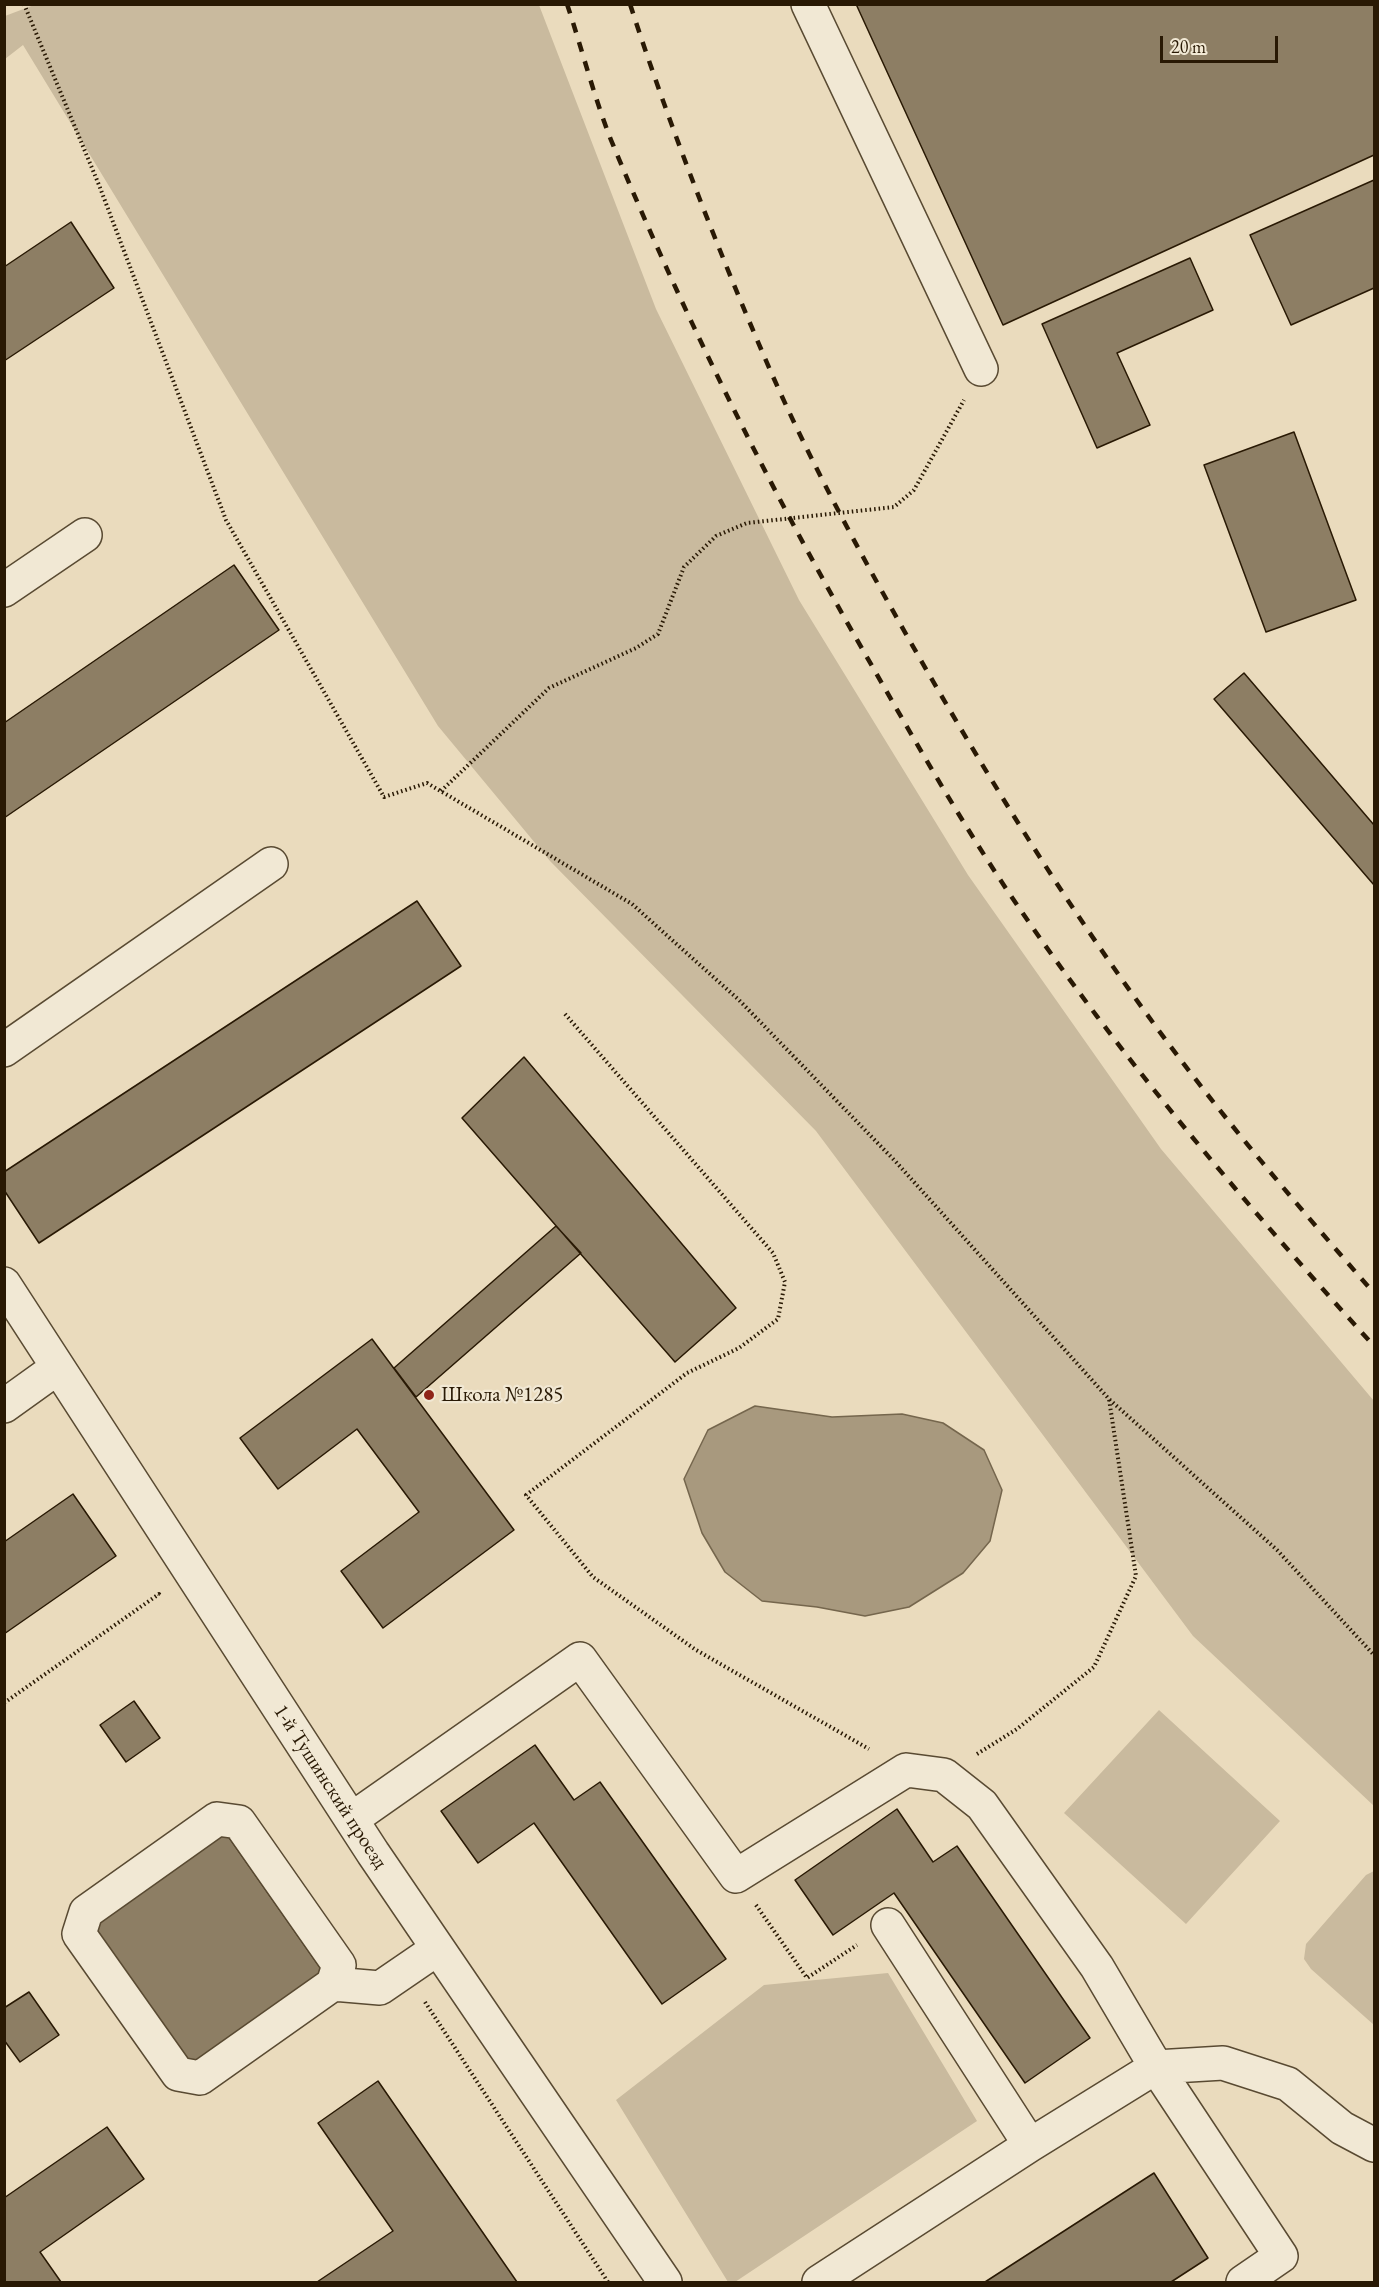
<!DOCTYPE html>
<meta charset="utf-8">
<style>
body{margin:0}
#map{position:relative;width:1379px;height:2287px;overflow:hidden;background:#eadbbd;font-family:"EB Garamond",serif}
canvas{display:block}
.frame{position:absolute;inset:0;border:6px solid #291904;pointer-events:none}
.scale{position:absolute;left:1160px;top:36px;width:118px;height:27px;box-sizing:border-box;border:3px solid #291904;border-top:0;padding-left:8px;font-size:18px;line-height:21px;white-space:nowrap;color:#291904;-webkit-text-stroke:4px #f1e8d4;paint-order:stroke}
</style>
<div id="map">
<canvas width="1379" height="2287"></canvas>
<div class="frame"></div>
<div class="scale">20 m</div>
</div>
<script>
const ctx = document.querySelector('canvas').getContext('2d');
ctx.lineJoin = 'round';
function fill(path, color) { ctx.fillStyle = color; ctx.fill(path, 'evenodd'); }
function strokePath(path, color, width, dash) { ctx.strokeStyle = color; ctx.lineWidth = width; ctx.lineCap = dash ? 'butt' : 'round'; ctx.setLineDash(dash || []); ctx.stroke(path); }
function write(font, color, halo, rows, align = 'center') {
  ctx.font = font + ' "EB Garamond",serif'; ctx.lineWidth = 4.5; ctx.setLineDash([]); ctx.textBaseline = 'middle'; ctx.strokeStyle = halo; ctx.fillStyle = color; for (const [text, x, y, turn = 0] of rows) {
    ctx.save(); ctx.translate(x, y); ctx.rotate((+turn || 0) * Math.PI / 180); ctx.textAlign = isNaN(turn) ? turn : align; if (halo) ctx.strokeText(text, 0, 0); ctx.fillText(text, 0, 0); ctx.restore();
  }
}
fill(new Path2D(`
 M34,5H539L656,309L799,600L968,875L1161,1149L1374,1401V1806L1193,1636L816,1131L550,861L438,726L23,45L5,59V16Z
 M1159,1710L1280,1821L1186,1924L1064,1813Z
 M1374,1871V2025L1311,1969L1304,1959L1306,1944L1366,1875Z
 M888,1973L977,2121L735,2282H728L616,2100L764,1985Z`), '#c9ba9e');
const water = new Path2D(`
 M755,1406L832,1417L902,1414L943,1423L984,1450L1002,1490L990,1541L963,1573L909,1607L865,1616L817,1607L762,1601L725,1572L702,1533L684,1479L708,1430Z`);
fill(water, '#a8997e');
strokePath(water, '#75664d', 1.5);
const building = new Path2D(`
 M856,4H1374V155L1003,325Z
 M1374,180V288L1291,325L1250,235Z
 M71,222L114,288L4,361V267Z
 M1190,258L1213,310L1117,353L1150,425L1097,448L1042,324Z
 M1294,432L1356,600L1266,632L1204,465Z
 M234,565L279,630L4,818V723Z
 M1244,673L1374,825V885L1214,699Z
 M417,901L461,966L39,1243L4,1190V1172Z
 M524,1057L736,1308L675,1362L462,1118Z
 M556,1226L581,1253L416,1397L394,1368Z
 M372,1339L514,1530L383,1628L341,1571L419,1512L357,1429L278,1489L240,1438Z
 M73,1494L116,1556L4,1634V1542Z
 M134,1701L160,1738L126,1762L100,1725Z
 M535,1745L574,1800L600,1782L726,1959L662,2004L534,1823L478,1863L441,1811Z
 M897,1809L933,1862L957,1846L1090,2038L1025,2083L894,1893L833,1935L795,1880Z
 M226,1833L324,1973L190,2067L92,1927Z
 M29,1992L59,2035L20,2062L4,2040V2008Z
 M378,2081L517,2282H317L393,2231L318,2123Z
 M107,2127L144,2179L40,2252L61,2282H4V2198Z
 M1154,2173L1208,2258L1171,2282H985Z`);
fill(building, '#8d7e64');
strokePath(building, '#291904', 1.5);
const minor = new Path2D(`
 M808,4L981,369
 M4,590L85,535
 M4,1050L271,864
 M4,1284L373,1853L665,2282
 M4,1406L57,1368
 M352,1819L580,1659L736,1876L906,1770L944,1775L982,1805L1097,1967L1156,2067L1281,2256L1243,2282
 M888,1925L1030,2145
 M333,1984L339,1965L239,1822L217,1819L86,1912L79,1934L178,2074L200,2078L333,1984L380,1988L437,1949
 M819,2282L1030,2145L1156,2067L1223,2063L1288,2084L1342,2128L1374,2145`);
strokePath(minor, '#594a32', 36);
strokePath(new Path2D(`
 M24,4L99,185L226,520L384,797L427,783L632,904L739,1000L896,1162L1109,1399L1277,1550L1374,1655
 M441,791L549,688L636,648L658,634L684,567L716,536L747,523L894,507L914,490L964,400
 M565,1014L773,1253L785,1282L778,1319L739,1348L687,1373L526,1495L593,1577L696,1650L869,1749
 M4,1703L159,1594L160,1596
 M977,1754L1017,1729L1094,1667L1136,1576L1109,1399
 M756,1905L807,1978L857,1945
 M425,2002L608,2282`), '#291904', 4, [1.5, 3]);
strokePath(minor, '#f1e8d4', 33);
strokePath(new Path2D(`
 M567,4C582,49 594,97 611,140C684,316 769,487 864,652C911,734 958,817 1011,896C1119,1056 1245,1204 1374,1346
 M630,4C668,121 713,237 761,349C806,455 862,557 919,657C989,779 1063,899 1146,1013C1216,1110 1295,1203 1374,1293`), '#291904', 4.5, [10, 10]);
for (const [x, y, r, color] of [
 [429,1395,6,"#8f2418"]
]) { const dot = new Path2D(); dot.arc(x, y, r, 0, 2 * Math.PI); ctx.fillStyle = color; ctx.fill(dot); strokePath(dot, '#f1e8d4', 2); }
write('21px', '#291904', '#f1e8d4', [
 ["Школа №1285",441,1395]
], 'left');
write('21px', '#291904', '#f1e8d4', [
 ["1-й Тушинский проезд",330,1787,57]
]);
</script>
